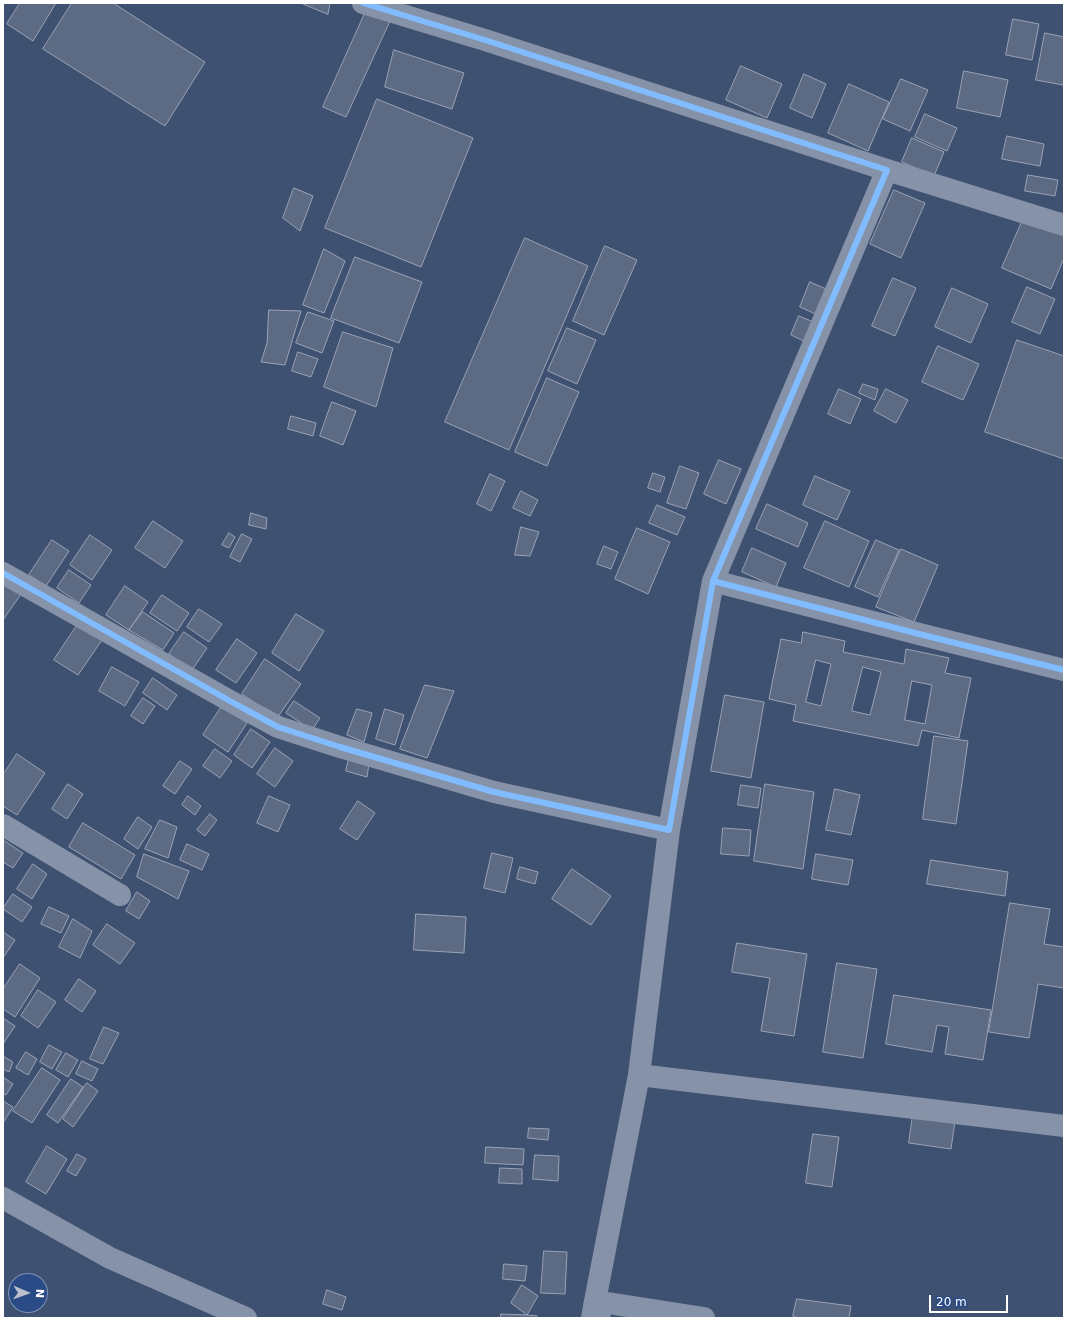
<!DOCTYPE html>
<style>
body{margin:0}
#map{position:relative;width:1067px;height:1321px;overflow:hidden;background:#3f5171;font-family:"DejaVu Sans",sans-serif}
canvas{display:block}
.frame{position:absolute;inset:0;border:4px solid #fff;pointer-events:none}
.north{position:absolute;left:8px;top:1273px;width:40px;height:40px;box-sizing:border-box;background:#2a4b86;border:1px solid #7f93b6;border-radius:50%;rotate:92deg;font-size:11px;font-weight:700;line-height:16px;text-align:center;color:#fff}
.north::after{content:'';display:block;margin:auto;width:14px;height:18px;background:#bcc2cd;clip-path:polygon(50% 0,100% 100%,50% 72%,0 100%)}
.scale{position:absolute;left:929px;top:1295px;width:79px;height:18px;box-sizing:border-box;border:2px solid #fff;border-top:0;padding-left:5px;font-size:12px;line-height:14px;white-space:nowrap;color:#fff;-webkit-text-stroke:3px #2a4b86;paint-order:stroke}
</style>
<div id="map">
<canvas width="1067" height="1321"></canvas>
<div class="frame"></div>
<div class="north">N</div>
<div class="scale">20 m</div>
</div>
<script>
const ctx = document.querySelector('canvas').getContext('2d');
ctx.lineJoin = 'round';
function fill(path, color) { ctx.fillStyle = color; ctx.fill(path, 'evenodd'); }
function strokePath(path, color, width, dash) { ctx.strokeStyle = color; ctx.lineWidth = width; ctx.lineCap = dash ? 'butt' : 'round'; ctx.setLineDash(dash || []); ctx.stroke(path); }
const building = new Path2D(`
 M20,3H56L33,41L7,24Z
 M72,3H113L205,62L165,126L43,49Z
 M301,3H330L328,14Z
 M366,11L390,21L346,117L323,107Z
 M1013,19L1039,24L1032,60L1006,55Z
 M1045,33L1064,37V78L1063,85L1036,80Z
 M394,50L464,73L452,109L385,87Z
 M741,66L782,84L767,118L726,100Z
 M964,71L1008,80L1000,117L957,108Z
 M804,74L826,84L812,118L790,108Z
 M901,79L928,90L910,131L883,119Z
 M849,84L889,102L868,151L828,133Z
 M377,99L473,138L421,267L325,228Z
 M925,114L957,128L947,151L915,137Z
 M1007,136L1044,144L1040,166L1002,159Z
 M912,138L944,152L934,176L902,162Z
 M1028,175L1058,180L1055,196L1025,191Z
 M294,188L313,196L300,231L283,218Z
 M894,190L925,203L901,258L870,244Z
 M1024,217L1064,234V258L1051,289L1002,268Z
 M525,238L588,266L509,450L445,422Z
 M605,246L637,260L604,335L573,321Z
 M324,249L345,261L324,313L303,305Z
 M355,257L422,282L399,343L331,318Z
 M893,278L916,288L895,336L872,326Z
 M810,282L833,292L822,317L800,307Z
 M1027,287L1055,299L1040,334L1012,322Z
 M952,288L988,304L971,343L935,327Z
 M269,310L301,311L285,365L261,362L267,343Z
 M308,312L334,321L322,353L296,343Z
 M799,316L821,325L812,345L791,335Z
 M567,328L596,340L577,384L548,371Z
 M343,332L393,348L376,407L324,387Z
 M1017,340L1064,356V459L985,432Z
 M938,346L979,364L963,400L922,382Z
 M298,352L318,359L311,377L292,371Z
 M547,378L579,392L547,466L515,452Z
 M863,384L878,389L875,400L859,393Z
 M839,389L861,399L850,424L828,414Z
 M886,389L908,400L896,423L874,411Z
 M332,402L356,411L343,445L320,436Z
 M291,416L316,423L313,436L288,429Z
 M719,460L741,469L726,504L704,494Z
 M680,466L699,473L686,509L667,503Z
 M653,473L665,477L660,492L648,488Z
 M490,474L505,481L491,511L477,504Z
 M815,476L850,491L837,520L803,505Z
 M521,491L538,500L530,516L513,508Z
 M767,504L808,523L798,547L756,529Z
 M657,505L685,517L677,535L649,523Z
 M251,513L267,518L266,529L249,525Z
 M153,521L183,541L165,568L135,548Z
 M825,521L869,541L849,587L804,568Z
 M521,527L539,532L530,556L515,555Z
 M637,528L670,542L648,594L615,579Z
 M229,533L235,537L229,548L222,545Z
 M242,534L252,539L240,562L230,557Z
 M90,535L112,550L92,580L70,565Z
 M52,540L69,551L46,586L29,575Z
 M876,540L899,550L878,597L855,587Z
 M604,546L618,552L611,569L597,564Z
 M752,548L786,563L776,587L742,572Z
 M901,549L938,565L914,622L876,607Z
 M69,570L91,585L79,603L57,588Z
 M3,582L21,594L3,620Z
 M125,586L148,602L129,630L106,615Z
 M162,595L189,613L177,631L150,613Z
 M199,609L222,624L209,642L187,627Z
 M143,612L174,633L163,650L129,630Z
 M296,614L324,631L299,671L272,653Z
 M80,621L104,637L78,675L54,660Z
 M184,632L207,648L192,670L169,654Z
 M803,632L845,641L843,652L904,664L906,649L949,658L945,673L971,678L959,738L922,730L918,746L793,721L796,705L769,699L781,639L801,643ZM816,660L831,664L821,706L806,702ZM863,667L881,672L870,715L852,711ZM912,681L932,685L925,724L905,720Z
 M237,639L257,653L236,683L216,670Z
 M265,659L301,684L277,718L242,694Z
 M112,667L139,682L125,706L99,691Z
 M153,678L177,695L167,710L143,693Z
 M425,685L454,691L427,758L400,749Z
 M725,695L764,702L751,778L711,771Z
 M143,698L155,706L143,724L131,716Z
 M294,701L320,718L312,730L286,713Z
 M222,706L247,723L228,752L203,735Z
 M357,709L372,713L364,742L347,735Z
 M385,709L404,715L395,745L376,739Z
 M251,729L270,742L252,768L234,755Z
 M934,736L968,741L956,824L923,819Z
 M275,748L293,761L275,787L257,774Z
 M215,749L232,761L220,778L203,766Z
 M17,754L45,773L17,815L3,806V775Z
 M349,759L369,764L367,777L346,771Z
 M180,761L192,769L175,794L163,786Z
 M68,784L83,794L67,819L52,809Z
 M765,784L814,792L803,869L754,861Z
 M741,785L761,788L758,808L738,805Z
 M835,789L860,795L851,835L826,830Z
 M188,796L201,806L195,815L182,805Z
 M269,796L290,805L278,832L257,823Z
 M358,801L375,813L357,840L340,829Z
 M210,814L217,820L205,836L197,830Z
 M138,817L152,827L138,849L124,839Z
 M160,820L177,827L168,858L145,849Z
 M83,823L135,855L121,879L69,847Z
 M723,828L751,830L749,856L721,854Z
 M3,840L23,853L13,868L3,862Z
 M187,844L209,854L202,870L180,860Z
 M492,853L513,858L505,893L484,888Z
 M144,854L189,871L178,899L137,877Z
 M816,854L853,860L848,885L812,879Z
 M931,860L1008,872L1005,896L927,884Z
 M33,864L47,874L32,899L17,889Z
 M520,867L538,872L535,884L517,879Z
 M572,869L611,896L591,925L552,899Z
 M137,892L150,901L139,919L126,911Z
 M13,894L32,907L22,922L3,909Z
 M1010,903L1050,909L1044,944L1064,947V988L1038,984L1029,1038L989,1032Z
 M49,907L69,916L61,933L41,924Z
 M416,914L466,917L464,953L414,950Z
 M73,919L92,931L80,958L59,947Z
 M107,924L135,943L120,964L93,945Z
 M3,932L15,940L3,958Z
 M737,943L807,954L794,1036L761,1031L770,978L732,972Z
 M837,963L877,969L863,1058L823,1052Z
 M20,964L40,978L15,1017L3,1009V989Z
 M79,979L96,991L82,1012L65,1000Z
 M38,990L56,1002L38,1028L21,1016Z
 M894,995L991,1010L983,1060L945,1054L949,1027L937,1025L932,1052L886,1044Z
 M3,1018L15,1026L3,1044Z
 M104,1027L119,1033L103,1064L90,1059Z
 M49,1045L62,1052L52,1069L40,1062Z
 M26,1052L37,1059L28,1075L16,1068Z
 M66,1053L78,1060L68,1077L56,1070Z
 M3,1056L13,1062L9,1072L3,1069Z
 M82,1061L98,1069L92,1081L76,1074Z
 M42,1068L60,1080L32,1123L13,1111Z
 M3,1077L13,1084L6,1095L3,1093Z
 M71,1079L83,1087L58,1123L47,1115Z
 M87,1083L98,1091L73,1127L63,1119Z
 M3,1101L13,1107L3,1123Z
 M913,1115L955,1121L951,1149L909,1143Z
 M529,1128L549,1129L548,1140L528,1138Z
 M813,1134L839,1137L832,1187L806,1183Z
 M47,1146L67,1159L46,1194L26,1182Z
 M486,1147L524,1149L523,1165L485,1163Z
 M77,1154L86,1159L76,1176L67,1171Z
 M535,1155L559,1156L558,1181L533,1179Z
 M500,1168L522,1169V1184L499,1183Z
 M544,1251L567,1252L565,1294L541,1293Z
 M504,1264L527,1266L525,1281L503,1279Z
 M522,1285L538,1296L527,1315L511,1303Z
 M327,1290L346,1297L342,1310L323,1304Z
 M797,1299L851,1306L849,1318H799L793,1316Z
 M501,1314L527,1315L537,1316V1318H501Z`);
fill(building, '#5c6a83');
strokePath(building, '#99a3b5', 1);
strokePath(new Path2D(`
 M363,3L485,40L887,170L713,581
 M887,170L1064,225
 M3,573L230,701L278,727L340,747L494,792L669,830L713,581L927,636L1064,670
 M3,825L120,895
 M669,830L639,1075L1064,1126
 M639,1075L595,1301L704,1318
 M3,1198L110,1258L246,1318
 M592,1318L595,1301L600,1318`), '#8692a7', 22);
strokePath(new Path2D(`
 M363,3L485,40L887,170L713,581
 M3,573L230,701L278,727L340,747L494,792L669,830L713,581L927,636L1064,670`), '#80bcff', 6);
</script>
